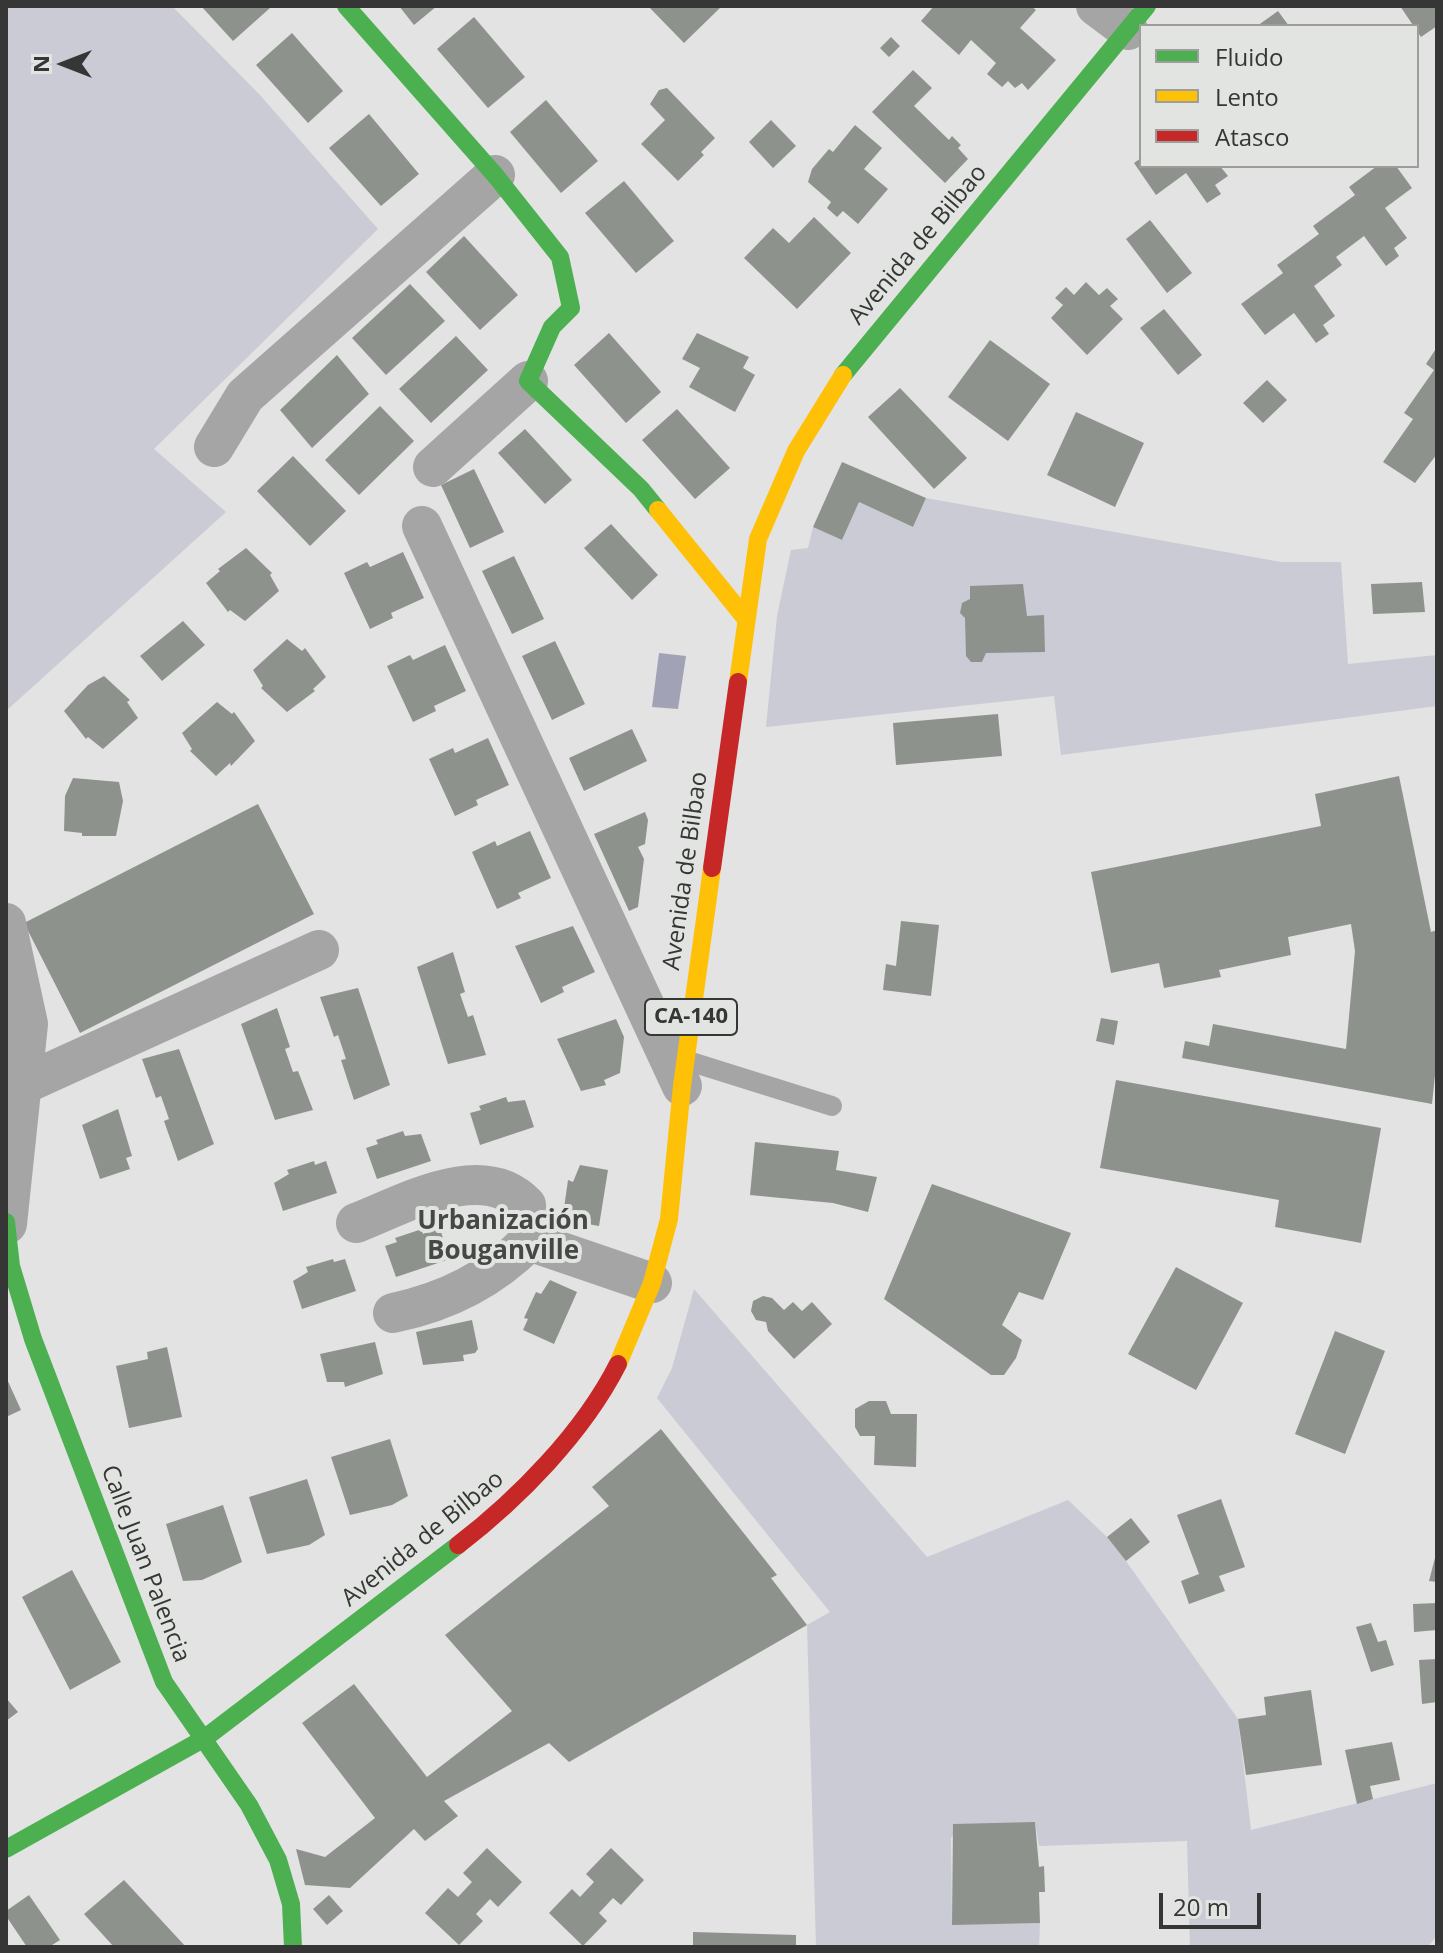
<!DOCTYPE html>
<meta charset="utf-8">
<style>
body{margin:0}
#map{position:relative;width:1443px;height:1953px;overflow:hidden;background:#e2e3e2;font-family:"Open Sans",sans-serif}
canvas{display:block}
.frame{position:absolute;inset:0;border:8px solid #353635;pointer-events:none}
.legend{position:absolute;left:1139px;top:24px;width:280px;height:144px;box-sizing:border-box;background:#e2e4e1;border:2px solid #9d9e9c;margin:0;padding:10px 14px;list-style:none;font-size:24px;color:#353635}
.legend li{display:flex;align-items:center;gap:16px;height:40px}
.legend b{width:40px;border:2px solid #9d9e9c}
.north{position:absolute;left:24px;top:24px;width:80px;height:80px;-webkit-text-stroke:6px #e2e4e1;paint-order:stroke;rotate:270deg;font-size:22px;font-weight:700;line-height:32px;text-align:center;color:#353635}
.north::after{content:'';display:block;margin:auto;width:28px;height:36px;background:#353635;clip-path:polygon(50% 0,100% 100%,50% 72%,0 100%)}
.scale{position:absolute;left:1159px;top:1893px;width:102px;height:36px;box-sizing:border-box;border:4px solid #353635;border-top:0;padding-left:10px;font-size:24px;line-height:28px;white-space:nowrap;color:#353635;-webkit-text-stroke:6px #e2e4e1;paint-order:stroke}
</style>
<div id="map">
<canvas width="1443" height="1953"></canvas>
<div class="frame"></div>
<ul class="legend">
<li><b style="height:10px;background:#4caf50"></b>Fluido</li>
<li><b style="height:10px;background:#ffc107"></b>Lento</li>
<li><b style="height:10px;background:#c62828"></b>Atasco</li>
</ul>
<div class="north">N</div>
<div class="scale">20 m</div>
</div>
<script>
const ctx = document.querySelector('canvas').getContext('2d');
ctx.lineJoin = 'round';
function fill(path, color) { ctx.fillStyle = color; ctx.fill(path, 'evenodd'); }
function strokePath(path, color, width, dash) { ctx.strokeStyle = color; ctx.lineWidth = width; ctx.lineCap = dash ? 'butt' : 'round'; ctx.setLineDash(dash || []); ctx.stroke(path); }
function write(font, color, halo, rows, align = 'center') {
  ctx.font = font + ' "Open Sans",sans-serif'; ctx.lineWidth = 8; ctx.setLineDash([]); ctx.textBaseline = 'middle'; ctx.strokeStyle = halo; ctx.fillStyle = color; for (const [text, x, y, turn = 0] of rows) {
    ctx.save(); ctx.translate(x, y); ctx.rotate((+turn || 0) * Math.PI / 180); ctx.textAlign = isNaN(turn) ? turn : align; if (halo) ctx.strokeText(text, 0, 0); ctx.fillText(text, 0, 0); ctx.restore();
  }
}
fill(new Path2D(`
 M6,6H172L259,94L378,229L154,449L226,512L6,711Z
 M926,498L1281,562H1341L1348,664L1437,655V706L1061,755L1054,696L766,727L777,616L791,550L808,548L813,527L842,540L859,502L913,527Z
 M694,1289L927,1557L1068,1500L1107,1537L1126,1561L1238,1719L1251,1830L1437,1783V1935L1428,1947H1190L1187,1841L1039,1846L1035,1822L951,1837L952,1924L1040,1923L1039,1947H816L807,1625L830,1612L657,1398L672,1368Z`), '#cbcbd6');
fill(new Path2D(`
 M659,653L686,656L678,709L652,707Z`), '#a2a2b6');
fill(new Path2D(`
 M201,6H268L270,8L233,41Z
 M399,6H437L414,25Z
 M648,6H722L684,43Z
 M934,6H1031L1036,10L1020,28L1056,60L1028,90L1022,83L1015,88L1008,81L1002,87L987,74L996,63L971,40L959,55L921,21Z
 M1400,6H1437V26L1421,37Z
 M1278,11L1289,26H1257Z
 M474,17L525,77L488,108L437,49Z
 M292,33L343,91L308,123L256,65Z
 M891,37L900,46L889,57L880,48Z
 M913,70L932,88L914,106L949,140L952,136L961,145L958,148L968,159L945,183L872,112Z
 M667,88L715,138L701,152L704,155L678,181L641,144L665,120L650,104L659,90Z
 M546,100L598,161L561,193L510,132Z
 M369,114L419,174L381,206L329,148Z
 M771,120L796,146L773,168L749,142Z
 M855,125L882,148L864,169L888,189L858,224L843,211L837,217L827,208L831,202L808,182L812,169L829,149L833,152Z
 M1141,158V166H1220L1228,176L1215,185L1221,194L1207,203L1186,173L1156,195L1134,163Z
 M1377,166H1396L1412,188L1385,208L1407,238L1394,248L1399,256L1386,266L1364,236L1336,257L1342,265L1314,286L1335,316L1323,325L1329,334L1316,343L1294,313L1265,335L1241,304L1283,273L1277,265L1319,234L1313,226L1355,195L1349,187Z
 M624,181L674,241L636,273L585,213Z
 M814,217L851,253L797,309L744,258L773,228L789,243Z
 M1150,220L1192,273L1167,293L1126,239Z
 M464,236L518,295L480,330L426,272Z
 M1086,282L1099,295L1107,288L1118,299L1110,306L1123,319L1087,355L1051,318L1063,305L1055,298L1066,287L1074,295Z
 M410,284L445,321L386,375L352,338Z
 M1164,309L1202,355L1178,375L1140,328Z
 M609,333L661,392L626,423L574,365Z
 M697,333L749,357L743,368L755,375L735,412L689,387L700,368L682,359Z
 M456,336L488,370L431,423L399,389Z
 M990,340L1050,384L1008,441L948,397Z
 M1437,347V454L1415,483L1383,462L1413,419L1404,413L1434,370L1426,364Z
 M337,355L369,394L312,448L280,410Z
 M1267,380L1287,400L1263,423L1243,403Z
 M900,388L967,458L934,489L868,417Z
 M380,406L414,441L359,495L325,460Z
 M677,409L730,468L695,499L642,440Z
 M1076,412L1144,443L1115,507L1047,475Z
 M525,429L572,480L545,504L498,453Z
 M293,456L346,511L310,546L257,491Z
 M842,462L926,498L913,527L859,502L842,540L813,527Z
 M474,469L504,532L470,548L441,485Z
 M611,524L658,575L632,600L584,548Z
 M246,548L272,573L270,575L279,591L245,621L230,610L228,612L206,583L220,571L218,569Z
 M403,552L424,598L391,613L393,618L370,629L344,573L367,562L370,567Z
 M514,556L544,619L512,634L482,571Z
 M1422,582L1425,612L1373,614L1371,584Z
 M1023,584L1027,616L1044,615L1045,652L986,653L982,662H971L966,656L965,618L960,613L962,603L970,599V586Z
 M183,621L205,645L162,681L140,656Z
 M287,639L302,651L305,648L326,677L313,689L315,691L287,712L261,688L263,686L253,670Z
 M555,641L585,704L552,720L522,656Z
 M445,645L466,691L434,706L436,711L413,722L387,666L410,655L413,660Z
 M104,676L130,700L127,702L138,718L103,749L88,737L86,739L64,711L88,685Z
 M217,702L232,714L234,712L255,741L231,766L230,763L216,776L190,751L192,749L182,733Z
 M998,714L1002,756L896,765L893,723Z
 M632,729L647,761L584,791L569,758Z
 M488,738L509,785L476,800L478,805L455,816L429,759L453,748L455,753Z
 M1399,776L1431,932L1437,930V1056L1432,1104L1182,1058L1185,1041L1209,1046L1213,1024L1346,1049L1355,951L1351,924L1288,937L1291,955L1219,970L1221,977L1164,988L1159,963L1111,973L1091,872L1321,826L1315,794Z
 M73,778L119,782L123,801L116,836H82V833L64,831L65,796Z
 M258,804L314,914L80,1033L24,923Z
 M645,812L648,820L645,844L638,847L644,859L638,907L629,911L594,834Z
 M530,831L551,878L518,893L521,898L497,909L472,852L495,841L497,846Z
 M901,921L939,925L931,996L883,990L886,964L896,966Z
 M573,926L595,972L562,987L564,992L541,1003L515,946Z
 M453,952L465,992L460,994L468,1017L473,1015L486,1055L448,1064L417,967Z
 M358,988L390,1085L354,1100L341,1060L346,1059L338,1035L334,1037L320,997Z
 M277,1008L290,1047L285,1049L293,1072L298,1071L313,1110L275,1120L241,1024Z
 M1101,1018L1118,1021L1114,1045L1096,1041Z
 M616,1019L624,1037L620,1073L604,1080L606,1085L581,1091L557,1039Z
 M179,1049L214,1144L178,1161L164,1121L169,1119L161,1096L156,1098L142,1059Z
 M1116,1080L1381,1128L1361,1243L1275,1227L1279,1200L1100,1168Z
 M506,1097L508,1102L525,1100L534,1127L480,1145L470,1113L481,1110L479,1106Z
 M118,1109L132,1156L126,1158L130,1169L100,1179L82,1125Z
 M403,1131L405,1136L421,1134L431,1161L377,1179L366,1148L378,1144L376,1140Z
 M755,1142L839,1151L836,1170L877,1177L868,1212L833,1203L750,1195Z
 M314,1161L315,1165L326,1161L337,1193L283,1211L274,1183L289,1174L287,1170Z
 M580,1165L608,1170L599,1226L566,1220L568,1209L564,1208L568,1180L573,1182Z
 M932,1184L1071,1233L1043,1300L1019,1292L1002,1325L1022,1340L1016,1358L1004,1375H991L884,1299Z
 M422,1229L423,1234L435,1229L437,1233L441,1232L450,1259L396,1277L385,1246L397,1242L395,1238Z
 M333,1259L334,1262L345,1259L356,1291L302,1309L293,1281L308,1272L306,1267Z
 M1176,1267L1243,1303L1196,1390L1128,1354Z
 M550,1280L577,1292L554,1344L523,1330L528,1319L524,1318L536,1292L541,1294Z
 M763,1296L772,1298L784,1310L793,1302L802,1311L812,1302L832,1324L794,1359L768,1331L766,1322L756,1320L751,1311L753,1301Z
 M472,1320L478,1349L475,1353L463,1355L464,1361L423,1365L416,1332Z
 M1335,1331L1385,1351L1345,1454L1295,1434Z
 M375,1342L383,1374L345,1387L344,1382H327L320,1354Z
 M167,1347L182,1417L129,1428L116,1366L148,1359L147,1352Z
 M6,1377L21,1410L6,1417Z
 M869,1401H886L891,1414H917L916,1467L874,1465L875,1436H860L855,1427V1409Z
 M661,1429L777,1575L771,1578L807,1625L569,1762L549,1743L444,1801L458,1816L425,1841L414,1829L350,1888L305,1885L296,1849L325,1857L375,1818L302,1723L354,1684L427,1777L512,1711L445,1635L609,1506L592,1487Z
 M390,1439L408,1496L392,1505L350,1515L331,1457Z
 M307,1479L325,1535L309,1545L267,1554L249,1497Z
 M1221,1499L1245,1567L1219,1576L1225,1591L1189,1604L1181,1581L1199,1574L1177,1515Z
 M223,1505L242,1562L202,1580L183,1581L166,1524Z
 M1131,1518L1150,1542L1126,1561L1107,1537Z
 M1437,1550V1582L1429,1581Z
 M72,1570L121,1662L70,1690L22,1597Z
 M1437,1603V1630L1414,1632L1413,1604Z
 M1371,1623L1378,1642L1386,1640L1394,1665L1371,1672L1356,1627Z
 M1437,1659V1702L1422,1704L1419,1660Z
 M1311,1690L1322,1765L1246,1775L1238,1719L1266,1715L1264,1697Z
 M6,1698L18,1712L6,1721Z
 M1392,1742L1400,1780L1370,1786L1373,1799L1357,1804L1345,1750Z
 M1035,1822L1039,1867L1044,1866L1045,1892H1039L1040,1923L952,1925L953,1824Z
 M487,1848L522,1882L498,1907L490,1899L476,1914L483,1921L459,1945L425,1913L448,1888L458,1897L472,1882L463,1873Z
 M611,1848L644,1880L621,1905L613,1898L599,1913L607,1921L583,1946L549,1913L572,1889L580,1897L594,1882L586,1874Z
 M124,1880L186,1947H114L84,1914Z
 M29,1895L60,1940L49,1947H27L6,1916V1911Z
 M329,1895L343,1911L327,1925L313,1909Z
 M693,1932L796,1935V1947H693Z`), '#8e928d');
strokePath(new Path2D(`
 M685,1060L832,1106`), '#a4a5a4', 20);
strokePath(new Path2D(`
 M1096,6L1128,30
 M214,447L245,396L495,175
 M433,467L528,381
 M422,526L682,1086
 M6,923L28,1024L7,1224
 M22,1085L319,950
 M356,1223C405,1204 482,1159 526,1205L529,1241C491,1280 446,1302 393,1313
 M529,1241L652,1283`), '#a4a5a4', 40);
strokePath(new Path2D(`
 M346,6L495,175L560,257L571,308L552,327L528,381L641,489L658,510
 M843,375L1147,6
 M6,1222L11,1266L33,1339L164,1682L249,1805L278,1860L291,1904L293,1947
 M6,1849L205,1738L458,1545`), '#4caf50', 18);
strokePath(new Path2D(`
 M658,510L746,619
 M738,682L758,539L796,451L843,375
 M618,1364L652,1283L669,1219L682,1086L712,868`), '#ffc107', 18);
strokePath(new Path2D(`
 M712,868L738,682
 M458,1545C518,1499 583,1433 618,1364`), '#c62828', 18);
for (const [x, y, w] of [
 [691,1017,92]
]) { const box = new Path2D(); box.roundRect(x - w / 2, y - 18, w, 36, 6); ctx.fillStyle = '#e2e4e1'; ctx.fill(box); strokePath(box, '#353635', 2); }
write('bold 22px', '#353635', null, [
 ["CA-140",691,1017]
]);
write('24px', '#353635', '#e2e4e1', [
 ["Avenida de Bilbao",918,245,-50],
 ["Avenida de Bilbao",686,871,-82],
 ["Avenida de Bilbao",423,1539,-39],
 ["Calle Juan Palencia",145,1564,69]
]);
write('bold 26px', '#464845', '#e2e4e1', [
 ["Urbanización",503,1222],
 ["Bouganville",503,1252]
]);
</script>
